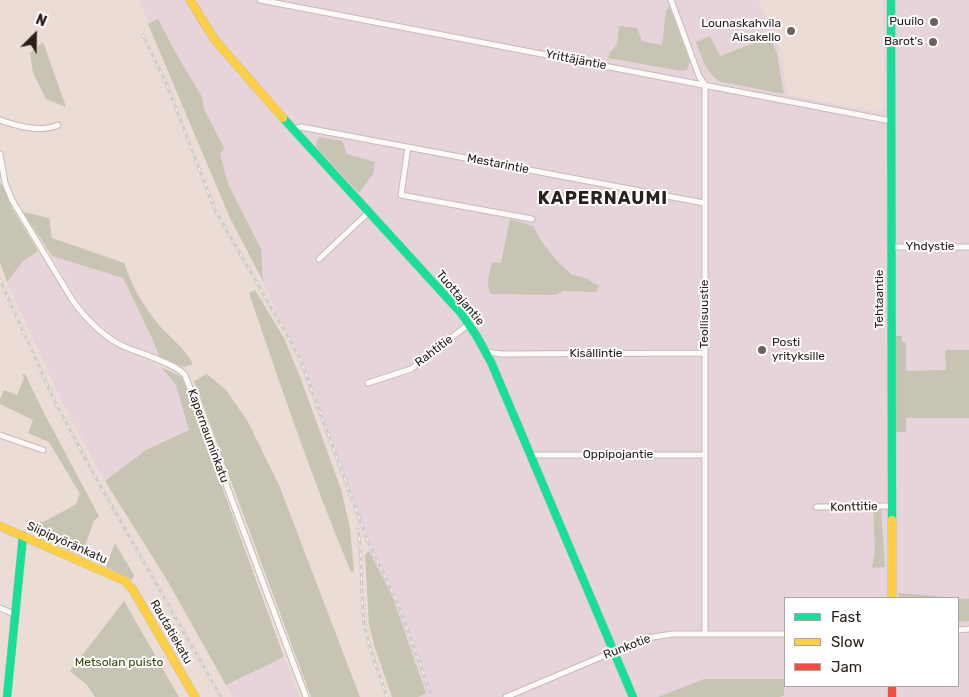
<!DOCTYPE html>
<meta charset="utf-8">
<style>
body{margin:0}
#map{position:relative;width:969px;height:697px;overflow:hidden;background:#ebdcd6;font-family:Rubik,sans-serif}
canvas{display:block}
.legend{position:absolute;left:784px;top:597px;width:175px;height:90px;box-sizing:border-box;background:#fff;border:1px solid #a9a6a4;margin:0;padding:6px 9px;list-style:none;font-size:15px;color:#29201c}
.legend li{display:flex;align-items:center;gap:10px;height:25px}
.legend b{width:25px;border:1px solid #a9a6a4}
.north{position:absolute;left:10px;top:10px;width:50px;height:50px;-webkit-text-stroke:4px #fff;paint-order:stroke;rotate:23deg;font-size:14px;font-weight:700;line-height:20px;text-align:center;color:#29201c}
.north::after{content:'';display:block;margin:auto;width:18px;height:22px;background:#29201c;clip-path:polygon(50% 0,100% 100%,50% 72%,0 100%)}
</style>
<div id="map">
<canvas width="969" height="697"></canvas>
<ul class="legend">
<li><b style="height:6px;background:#16e098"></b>Fast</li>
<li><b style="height:6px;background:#ffcf43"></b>Slow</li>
<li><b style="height:6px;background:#f24e42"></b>Jam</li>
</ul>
<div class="north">N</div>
</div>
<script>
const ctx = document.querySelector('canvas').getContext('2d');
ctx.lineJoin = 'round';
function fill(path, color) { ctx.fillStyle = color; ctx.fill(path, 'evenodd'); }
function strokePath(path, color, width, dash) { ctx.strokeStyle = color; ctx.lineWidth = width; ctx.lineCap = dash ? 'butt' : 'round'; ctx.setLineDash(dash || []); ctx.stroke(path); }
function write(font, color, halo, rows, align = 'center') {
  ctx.font = font + ' Rubik,sans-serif'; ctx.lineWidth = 4; ctx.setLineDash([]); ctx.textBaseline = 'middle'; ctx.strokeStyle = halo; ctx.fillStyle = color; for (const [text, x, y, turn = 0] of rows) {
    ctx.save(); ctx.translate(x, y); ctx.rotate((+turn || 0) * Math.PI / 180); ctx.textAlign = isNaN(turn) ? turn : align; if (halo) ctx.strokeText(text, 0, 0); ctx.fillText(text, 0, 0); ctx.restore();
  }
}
fill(new Path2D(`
 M139,0H758L771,25L781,55L788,95L880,112L885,109L883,0H969V697H418L426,692L393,598L369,551L304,377L263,281L230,218ZM785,598H958V686H785Z
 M38,251L80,315L92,329L117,347L161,367L176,385L190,430L146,450L105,481L62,402L7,282L23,261Z
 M52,256L123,278L151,336L160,358L126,344L97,323L86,313Z
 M284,657L300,697H233L226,685Z`), '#e6d4da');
fill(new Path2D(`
 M669,6L690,62L687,70L682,71L608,58L610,52L617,45L619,26L637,28L642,41L662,45L666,11Z
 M158,19L174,50L202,97L204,109L224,148L220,154L228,184L261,249L263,281L230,218L148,24Z
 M710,36L720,56L770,37L777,53L784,94L721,82C705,73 702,57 696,42Z
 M43,42L66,107L46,99L33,73L30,53Z
 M320,137L342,141L347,154L375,162L373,174L359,193L316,147L317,140Z
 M3,184L12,208L38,251L23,261L7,282L0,262V185Z
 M23,212L49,218L52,238L124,263C132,286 143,306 159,325C171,339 184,347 193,364L184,367L160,358L151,336L123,278L52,256Z
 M510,219L533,226L542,242L557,261L571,274L587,279L599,286L596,292L563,291L556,295L491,294C485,285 490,272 492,262L501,263Z
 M255,290L284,338L300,377L341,489L350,528L354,571L351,572C313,481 281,387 249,293Z
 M894,336H902V341L906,343V371L946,370L945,350H969V418H906V432H896Z
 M161,367L182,377L284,657L226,685L167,580L105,481L146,450L189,430L176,385Z
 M25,374L45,415L99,516L94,521L81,556L27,531L30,525L45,521L75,505L80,494L49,442L28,433L33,420L0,404V399L4,390L17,395L24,378L22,374Z
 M207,374L226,390L248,422L279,485L360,697H311L194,381Z
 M881,509L885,567L872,568L875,550L873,510Z
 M115,543L134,575L132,580L106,567Z
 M369,551L393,598L426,693L418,697H392L375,648L369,625L365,555Z
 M898,593L968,599L969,598V621L958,622V598H899Z
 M124,601L179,697H95L87,685L70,671Z
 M704,679H784V695L780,697H658Z`), '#c7c4b3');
const street = new Path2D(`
 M260,0L891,121
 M671,0L699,76L705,85V634
 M0,120C18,126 40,133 58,125
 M292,129L301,127L704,203
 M408,147L401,195L532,219
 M0,154L5,183L12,200L73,301C87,320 103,337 125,347C140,353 176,364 185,375L306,697
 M892,247H969
 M319,259L369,212
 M487,352L501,354L705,353
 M368,383L411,369L469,324
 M0,435L43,450
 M531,455H705
 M816,507L891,506
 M0,608L14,614
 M958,630L969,629
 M506,697L646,638L673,634H785`);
const fast = new Path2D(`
 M891,0L892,520
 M283,118L461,313L476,335L491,362L633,697
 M7,697L23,536`);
const slow = new Path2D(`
 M190,0L215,40L283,118
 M892,520V598
 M0,526L125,581L133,590L195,697`);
const jam = new Path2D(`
 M892,686V697`);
strokePath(street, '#c6bab5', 7);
strokePath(fast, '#c6bab5', 9);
strokePath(slow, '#c6bab5', 9);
strokePath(jam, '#c6bab5', 9);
strokePath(street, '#fcfaf9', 5);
strokePath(fast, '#16e098', 8);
strokePath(slow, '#ffcf43', 8);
strokePath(jam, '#f24e42', 8);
const rail = new Path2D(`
 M143,35L167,85L215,210L300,358L367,539L399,606L430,692
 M0,280L55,402L97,480L221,697
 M358,529C363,560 360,591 364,622C368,648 379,673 387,697`);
strokePath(rail, '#d1ccca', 3);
strokePath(rail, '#fff', 1, [4]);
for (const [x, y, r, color] of [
 [934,22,5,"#6d625d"],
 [791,31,5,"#6d625d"],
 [933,42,5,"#6d625d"],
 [762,350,5,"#6d625d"]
]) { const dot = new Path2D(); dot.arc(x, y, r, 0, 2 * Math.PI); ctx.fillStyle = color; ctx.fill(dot); strokePath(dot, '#fff', 2); }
write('12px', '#29201c', '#fff', [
 ["Puuilo",924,22],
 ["Lounaskahvila",781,24],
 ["Aisakello",781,38],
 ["Barot's",923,42],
 ["Posti",772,343,"left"],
 ["yrityksille",772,357,"left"]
], 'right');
write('12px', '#29201c', '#fff', [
 ["Yrittäjäntie",576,60,11],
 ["Mestarintie",498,164,11],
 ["Yhdystie",930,247],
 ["Tuottajantie",460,298,50],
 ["Tehtaantie",880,299,-90],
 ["Teollisuustie",705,314,-90],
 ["Rahtitie",434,351,-37],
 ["Kisällintie",596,354],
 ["Kapernauminkatu",208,436,70],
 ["Oppipojantie",618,455],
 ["Konttitie",854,507,-1],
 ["Siipipyöränkatu",67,543,24],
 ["Rautatiekatu",171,632,60],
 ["Runkotie",627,647,-21]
]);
write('12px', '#374207', '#fff', [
 ["Metsolan puisto",119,663]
]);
ctx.letterSpacing = '1px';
write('bold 18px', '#29201c', '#fff', [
 ["KAPERNAUMI",603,199]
]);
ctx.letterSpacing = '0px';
</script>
